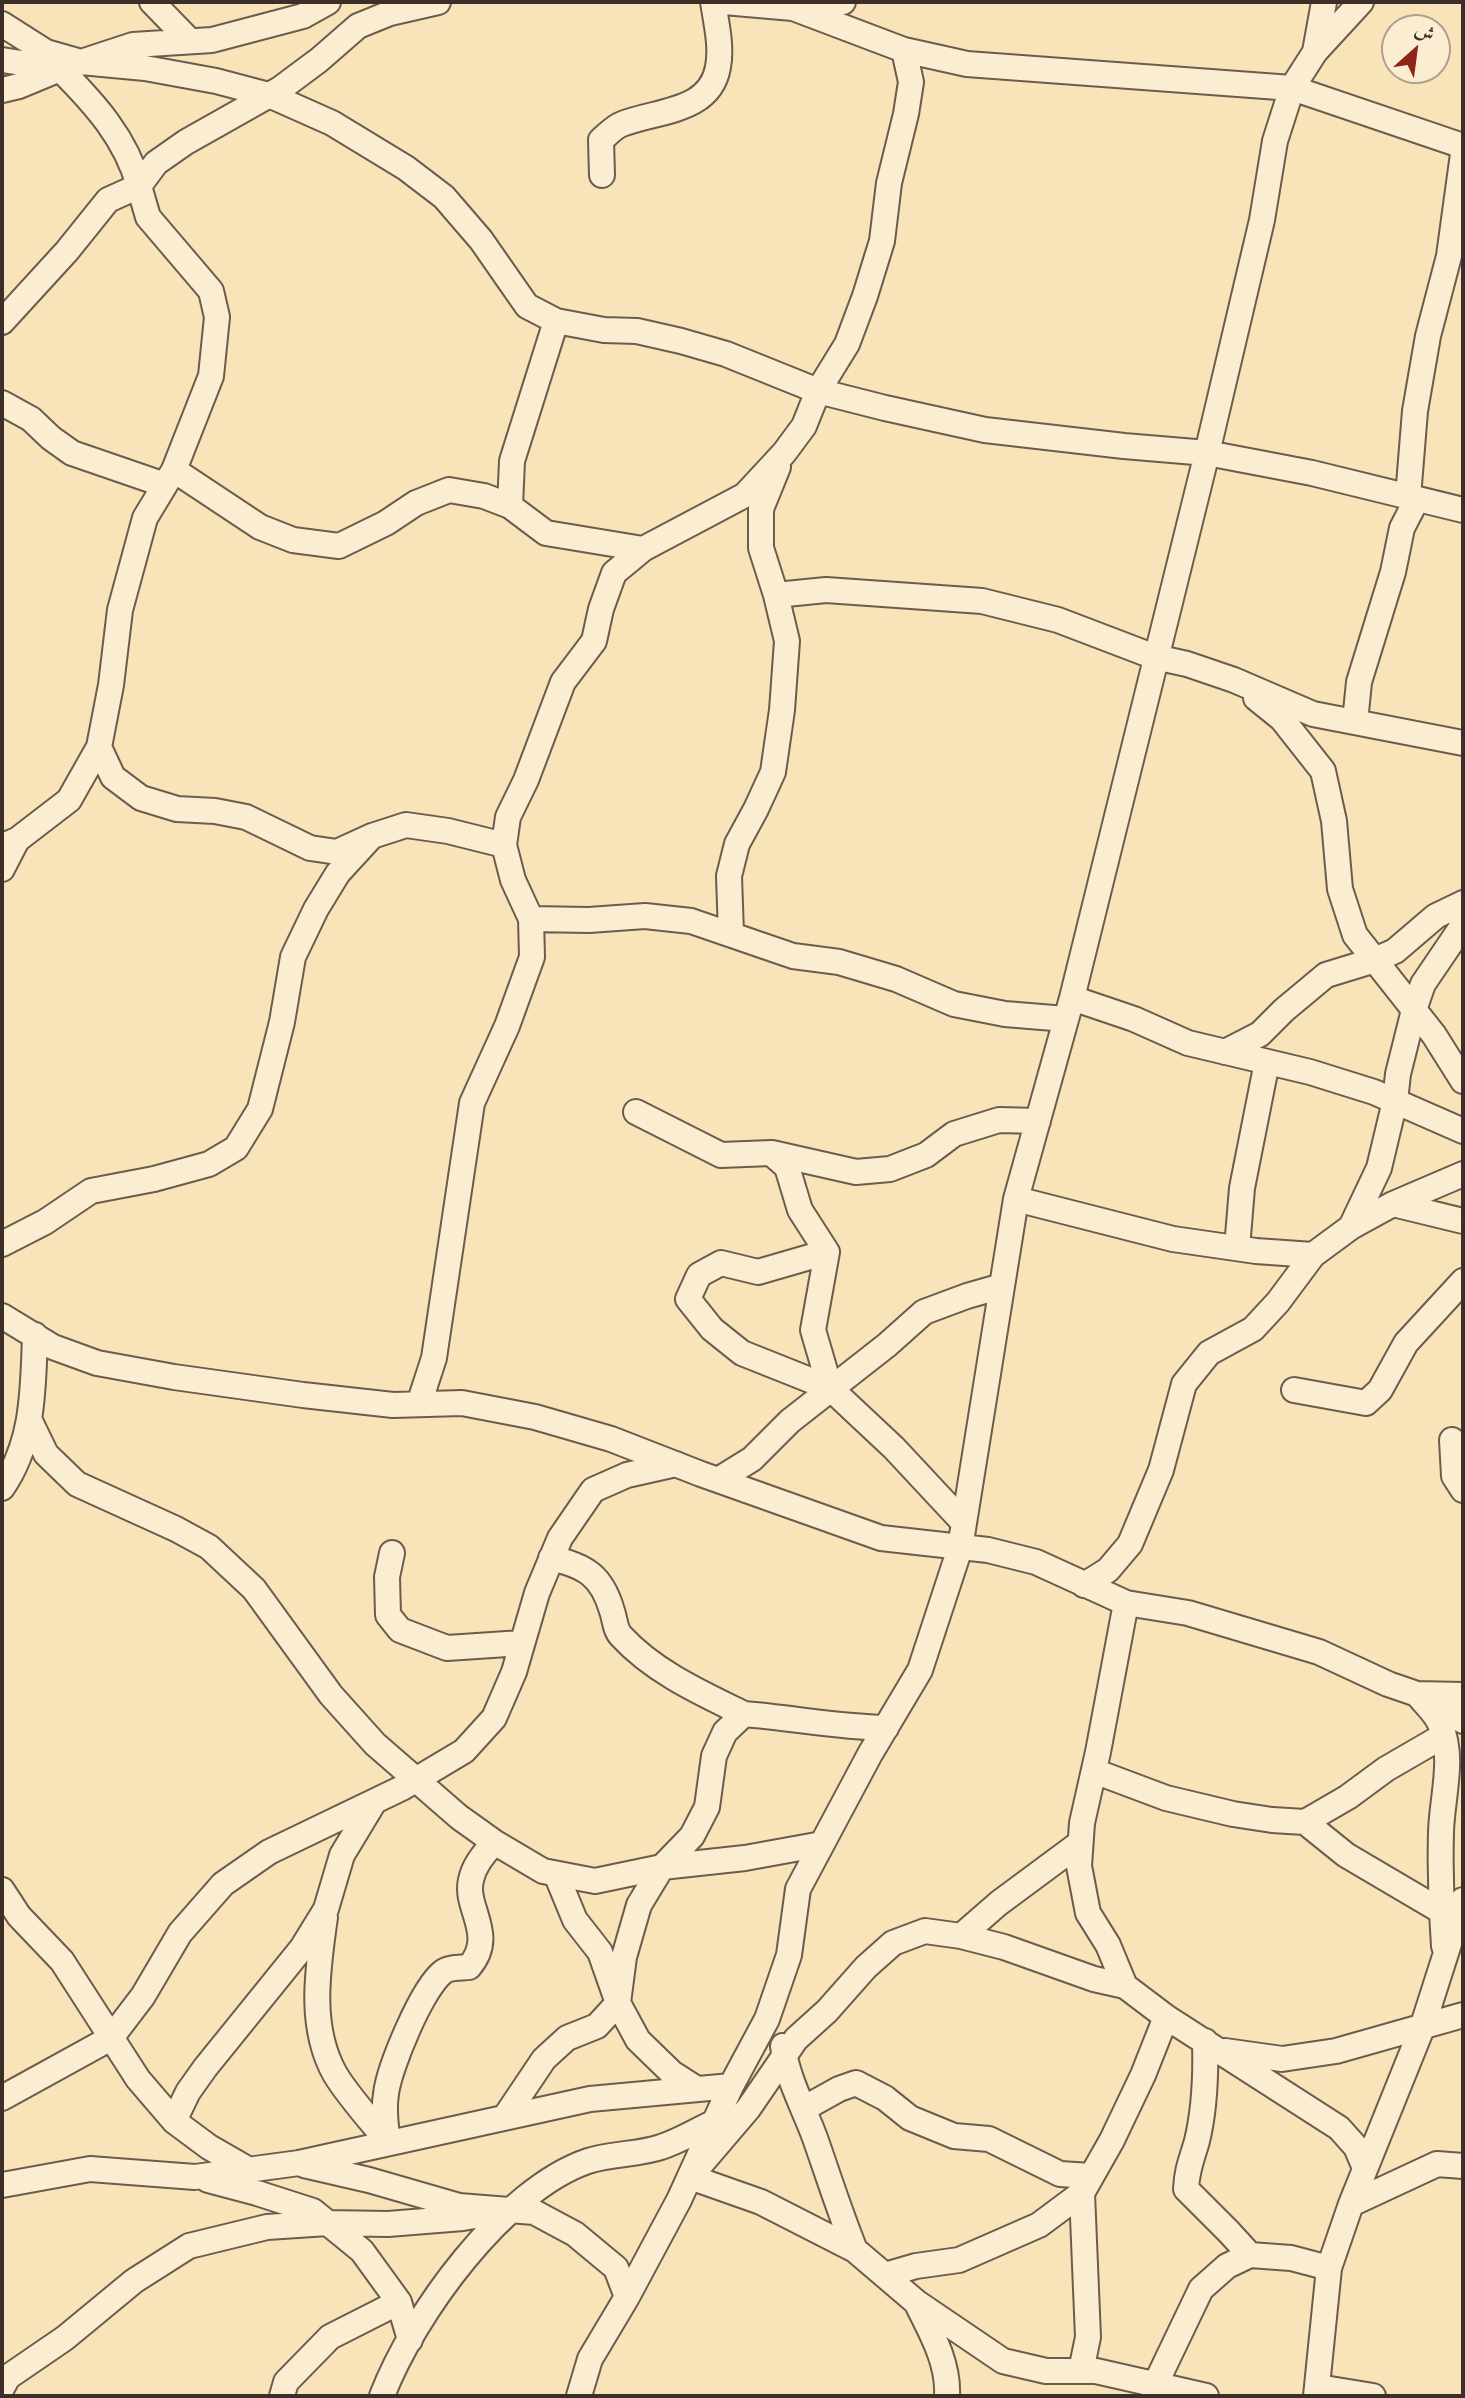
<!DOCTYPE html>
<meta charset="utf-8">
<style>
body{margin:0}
#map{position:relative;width:1465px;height:2398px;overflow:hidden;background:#f8e4b8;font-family:"IM FELL Great Primer",Amiri,serif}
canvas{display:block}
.frame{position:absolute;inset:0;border:4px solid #3c2f2a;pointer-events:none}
.north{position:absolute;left:1381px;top:14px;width:70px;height:70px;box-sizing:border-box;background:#faedd1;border:2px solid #aea18e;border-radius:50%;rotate:28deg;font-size:19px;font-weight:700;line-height:28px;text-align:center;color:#3c2f2a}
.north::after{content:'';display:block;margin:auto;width:24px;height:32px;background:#8f2418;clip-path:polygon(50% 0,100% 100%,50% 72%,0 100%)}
</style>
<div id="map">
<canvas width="1465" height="2398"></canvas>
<div class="frame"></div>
<div class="north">ش</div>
</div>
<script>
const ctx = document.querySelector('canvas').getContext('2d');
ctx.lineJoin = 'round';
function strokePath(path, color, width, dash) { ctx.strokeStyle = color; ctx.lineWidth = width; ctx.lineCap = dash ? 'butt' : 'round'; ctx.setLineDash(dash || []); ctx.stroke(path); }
const minor = new Path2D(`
 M152,2L190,41
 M724,2L793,8L904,50L967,64L1292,88L1463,146
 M797,7L843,2
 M2,24L46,52L81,62L145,68L216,81L269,95L332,123L406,168L444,197L481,240L527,306L556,321L604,330L637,331L681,341L726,354L818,391L885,408L985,430L1124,446L1207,453L1312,473L1463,510
 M1315,52L1324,2
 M2,60L60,69L133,45L212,40L303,16L328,2
 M2,90L19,86L60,69C94,103 126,138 139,186L108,200L67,251L2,322
 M602,175L601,140C607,135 614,127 622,124C657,110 710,113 718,67C722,46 716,22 713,2
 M2,403L31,419L51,438L72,453L165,485
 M174,470L260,527L293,540L339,546L386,523L416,503L449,490L484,496L510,506L546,533L643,549
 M1408,497L1415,411L1428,336L1449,256L1463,154
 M510,506L512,461L556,321
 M776,595L826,590L982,601L1058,620L1155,657L1187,664L1234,680L1313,714L1463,743
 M1256,698L1282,719L1323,771L1334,821L1340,889L1355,935L1434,1035L1463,1081
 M1355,722L1359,682L1393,572L1402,528L1417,499
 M99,747L113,777L141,798L177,809L215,811L246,817L310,848L337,852L372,836L406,825L448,831L504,845
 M2,846L17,840L69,800L99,747L111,685L120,610L145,518L174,470L211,376L217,317L211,291L148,217L139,186L156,163L186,142L280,89L319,60L358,26L390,13L438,2
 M2,869L17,840
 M531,919L589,920L645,916L691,921L793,956L839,962L896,979L954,1004L1005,1014L1066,1019
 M731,934L729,876L737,844L756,809L773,772L782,710L787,641L776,595L761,548V509L778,467
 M1072,998L1134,1019L1188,1043L1310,1072L1374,1092L1463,1131
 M1225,1052L1260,1034L1284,1010L1326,975L1375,960L1395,951L1436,916L1463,903
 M636,1112L721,1155L771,1153L787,1167L800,1210L827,1252L813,1330L830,1388
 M772,1153L856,1172L890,1169L926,1155L954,1134L999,1120L1038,1121
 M1016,1199L1173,1239L1256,1251L1313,1255
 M1393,1204L1463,1221
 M1351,1227L1379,1168L1395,1101L1398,1074L1414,1010L1423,984L1463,925
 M2,1244L45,1222L91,1191L154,1179L209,1164L236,1148L260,1109L282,1022L293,957L316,909L338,873L372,836
 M1237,1248L1242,1188L1267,1062
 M827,1252L758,1272L721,1263L699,1275L688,1299L712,1329L742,1353L830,1388L894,1448L964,1523
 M2,1316L53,1347L97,1363L174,1377L303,1395L393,1405L462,1403L535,1417L611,1439L701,1474L881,1538L988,1550L1036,1562L1126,1603L1188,1613L1319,1652L1388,1684L1417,1694L1463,1695
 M1294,1390L1366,1403L1380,1390L1406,1343L1463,1281
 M419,1404L434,1358L472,1103L507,1026L532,957L531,919L513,880L504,845L508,817L526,780L563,682L594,641L601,609L614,573L643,549L745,495L784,453L804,426L818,391L847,344L865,296L882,241L889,183L906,114L911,82L904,50
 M30,1421L46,1454L77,1484L176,1529L209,1547L254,1589L331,1695L375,1744L459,1817L494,1842L543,1871L595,1881L662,1867L745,1858L822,1844
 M1452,1440L1454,1476L1463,1490
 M718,1480L752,1459L790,1421L887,1345L924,1312L967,1296L1002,1286
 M2,1488C34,1442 33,1389 35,1335
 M392,1553L387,1577L388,1615L400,1630L447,1648L522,1643
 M551,1558C586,1566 602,1576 612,1611C615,1619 615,1630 621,1636C654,1672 701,1693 744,1714
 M1084,1585L1108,1570L1130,1544L1161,1470L1184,1384L1209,1353L1253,1329L1278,1302L1313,1255L1351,1227L1393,1204L1463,1174
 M1126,1603L1098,1752L1082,1823L1079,1866L1088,1913L1108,1945L1125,1986L1166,2017L1339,2128L1356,2147L1365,2168
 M1417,1694C1424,1703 1436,1713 1440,1724C1455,1758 1442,1796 1441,1832C1440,1870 1441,1908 1444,1946
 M1428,1700L1463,1721
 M1094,1771L1166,1798L1233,1814L1272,1820L1305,1822L1348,1797L1386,1769L1443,1736
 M1305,1822L1346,1855L1441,1911
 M556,1874L575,1920L600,1952L618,2003L638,2040L672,2073L697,2089
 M2,1890L19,1916L62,1961L138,2079L174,2121L209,2147L249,2170
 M325,1917C318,1968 308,2026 335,2074C348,2096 372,2122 388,2142
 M961,1936L999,1903L1080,1843
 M1125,1986L1094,1979L1004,1947L961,1936L925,1931L893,1943L866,1967L827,2011L796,2039L748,2109L690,2177L761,2202L855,2250L916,2302L1003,2361L1046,2371H1096L1206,2396
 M1205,2041C1206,2075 1205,2108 1197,2141C1192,2159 1187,2168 1186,2189L1229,2232L1250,2255
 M783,2046C787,2078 804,2108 815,2138C828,2175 840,2213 855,2250
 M1225,2051L1282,2059L1336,2051L1463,2015
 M2,2098L111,2038L143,1996L180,1933L223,1884L269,1852L402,1788L464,1751L494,1718L514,1672L537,1593L560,1538L593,1490L627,1475L676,1464
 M803,2109L839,2089L856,2083L885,2098L910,2118L954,2136L989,2139L1060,2174L1091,2176
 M505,2117L544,2059L567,2038L597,2026L618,2003L624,1957L639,1905L662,1867L692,1836L707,1807L714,1756L725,1732L744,1714C792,1718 838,1727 886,1728
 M174,2121L188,2092L205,2068L302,1948L326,1909L342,1855L374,1802
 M388,2143C386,2126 383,2111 386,2094C389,2068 422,1988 443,1972C449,1967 462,1968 469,1967C497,1935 464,1908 471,1880C474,1865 484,1854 494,1842
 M304,2165L369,2180L459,2206L534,2212L575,2234L616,2268L627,2297
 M208,2180L257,2193L313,2211L362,2251L399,2302L410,2340
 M2,2185L90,2169L195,2177L299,2163L590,2099L731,2086
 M1351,2204L1437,2164L1463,2166
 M885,2275L916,2266L959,2260L1039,2225L1082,2193L1112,2140L1143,2075L1166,2017
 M916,2302C931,2332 949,2363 947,2396
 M1081,2371L1088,2337L1082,2193
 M1156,2383L1201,2289L1227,2266L1250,2255L1291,2258L1329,2268
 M1318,2387L1373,2396
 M2,2388L8,2377L65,2338L134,2281L189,2246L267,2227L328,2223L388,2224L463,2218L512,2210
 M282,2396L286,2382L330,2337L399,2302
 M382,2396C413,2315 503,2190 588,2161C612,2153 638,2155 661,2147C680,2141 697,2130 715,2122
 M579,2396L590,2359L627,2297L679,2200L731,2086L767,2019L789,1955L798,1889L870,1754L920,1670L960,1548L1016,1199L1072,998L1207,453L1262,220L1275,141L1292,88L1315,52L1361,2
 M1316,2396L1329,2268L1351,2204L1422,2028L1463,1900`);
strokePath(minor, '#6b5c4e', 28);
strokePath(minor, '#faedd1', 24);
</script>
